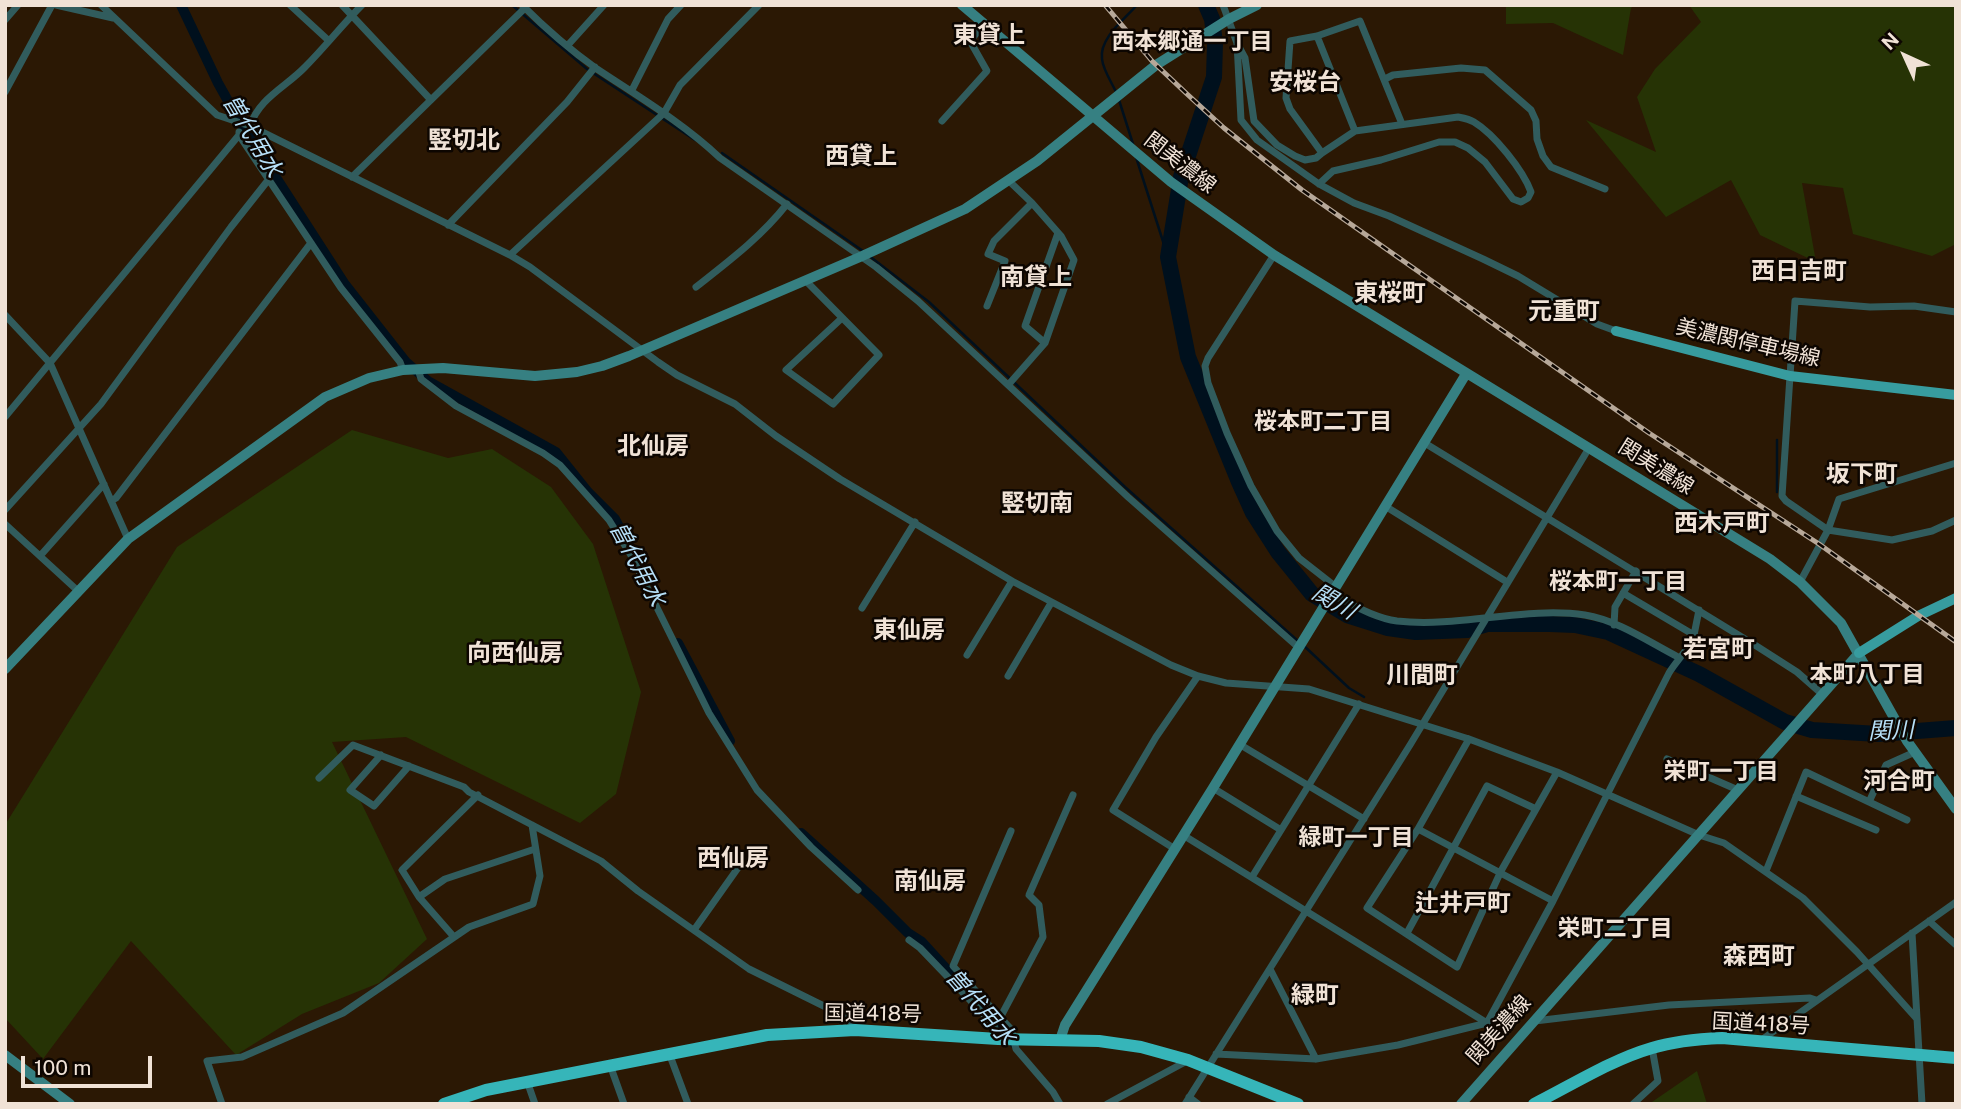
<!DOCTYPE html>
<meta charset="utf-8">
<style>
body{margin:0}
#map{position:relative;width:1961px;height:1109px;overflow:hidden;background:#2b1804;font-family:"Public Sans",sans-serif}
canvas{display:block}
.frame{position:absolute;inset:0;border:7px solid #f0e2d6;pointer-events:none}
.north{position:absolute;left:1870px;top:21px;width:70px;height:70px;-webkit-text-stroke:5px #0d0601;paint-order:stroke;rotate:315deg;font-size:19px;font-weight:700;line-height:28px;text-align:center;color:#f0e2d6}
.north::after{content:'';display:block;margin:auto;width:24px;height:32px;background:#f0e2d6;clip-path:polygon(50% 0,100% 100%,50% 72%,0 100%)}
.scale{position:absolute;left:21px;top:1056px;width:131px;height:32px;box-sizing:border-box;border:4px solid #f0e2d6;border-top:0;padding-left:9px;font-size:21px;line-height:24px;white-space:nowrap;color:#f0e2d6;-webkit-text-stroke:5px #0d0601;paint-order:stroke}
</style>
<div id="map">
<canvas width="1961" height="1109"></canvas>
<div class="frame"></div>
<div class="north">N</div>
<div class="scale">100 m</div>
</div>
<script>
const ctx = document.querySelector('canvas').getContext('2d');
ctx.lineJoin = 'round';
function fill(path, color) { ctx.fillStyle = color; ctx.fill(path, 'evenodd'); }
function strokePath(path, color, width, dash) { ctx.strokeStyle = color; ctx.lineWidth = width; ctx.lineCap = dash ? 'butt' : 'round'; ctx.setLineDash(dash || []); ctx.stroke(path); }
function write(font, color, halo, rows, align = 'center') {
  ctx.font = font + ' "Public Sans","Noto Sans JP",sans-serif'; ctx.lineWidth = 5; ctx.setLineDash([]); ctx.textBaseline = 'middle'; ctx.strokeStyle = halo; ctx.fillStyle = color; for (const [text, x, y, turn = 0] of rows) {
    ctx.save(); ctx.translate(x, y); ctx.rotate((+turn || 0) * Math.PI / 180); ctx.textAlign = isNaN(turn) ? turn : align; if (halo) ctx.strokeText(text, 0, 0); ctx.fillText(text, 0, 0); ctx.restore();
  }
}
fill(new Path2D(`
 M1506,5H1635L1631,8L1623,55L1553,23L1506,24Z
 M1689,5H1956V244L1932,256L1853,234L1843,188L1802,183L1816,262L1760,235L1731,180L1666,217L1586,120L1656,152L1637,97L1655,69L1701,22Z
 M352,430L448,458L492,449L551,487L593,544L641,692L616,794L580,823L406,737L332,742L427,939L379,983L302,1014L236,1055L131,941L43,1059L5,1018V825L177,547Z
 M1697,1071L1707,1104H1649Z`), '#263305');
strokePath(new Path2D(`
 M512,5L587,69L695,140
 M1117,94C1112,83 1103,70 1102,59C1099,38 1125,19 1137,5
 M1119,100L1133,144
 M722,153L863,251
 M1136,157L1168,257
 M868,255L929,302L1125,487L1298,641
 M1777,440V492
 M1303,645L1349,688L1364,697`), '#00101d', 2.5);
strokePath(new Path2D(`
 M181,5L218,83L237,117L344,283L406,362L428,381L556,452L588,492L615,519L645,576
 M678,643L730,741
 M801,833L876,901L908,933L922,942L1014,1043`), '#00101d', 10);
strokePath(new Path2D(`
 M1206,5L1212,19L1215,43L1214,77L1181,177L1168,257L1188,357L1239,482L1253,513L1278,552L1312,594L1347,615L1388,628L1416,632L1467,630L1487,624H1550L1575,625L1608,632L1699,674L1785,722L1812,730L1878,734L1956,728`), '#00101d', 16);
strokePath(new Path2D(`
 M56,5L113,18
 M101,5L217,115L250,126L510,255L530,267L658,362L677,375L735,404L776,436L840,479L1012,581L1171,665L1198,676L1226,683L1309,689L1469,739L1557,772L1699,835L1724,843L1803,898L1857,952L1917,1019
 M290,5L328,40
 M342,5L431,100
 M522,5C543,26 573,52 597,69C639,97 683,123 720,158L876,267L918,301L1128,497L1299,648
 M1223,5L1237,43L1241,120L1257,140L1319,184L1354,203L1389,216L1483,259L1518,276L1597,324L1616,331
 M5,20L18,5
 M1317,36L1355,131
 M568,45L604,5
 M1239,47L1245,58L1254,121L1277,145L1295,156L1305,160L1316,158L1322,153
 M1385,79L1393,75L1461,68L1485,70L1531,110L1536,121L1537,139L1543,156L1551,167L1605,189
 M632,90L668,19L681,5
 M5,92L52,5
 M942,121L987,71L970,41L984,24
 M250,126C259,98 286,87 305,67C325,47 342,25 362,5
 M239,132V135L341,288L400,362L403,370
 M352,177L525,8
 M1319,184L1333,171L1381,160L1439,142H1455L1468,148L1485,162L1513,199L1521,202L1528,198L1531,192C1523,170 1494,134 1474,122C1469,119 1463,118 1458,117L1355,131L1322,153L1290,109L1286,98L1290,41L1317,36L1360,21L1402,124
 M448,225L567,102L595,67
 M510,255L664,113L680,85L759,5
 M1274,255L1208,358L1205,366L1208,383L1227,433L1251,486L1277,531L1299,558L1336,587
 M805,280L879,355L833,404L786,370L842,318
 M696,287C729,261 761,237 787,204
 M987,306L1005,261L988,254L994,241L1032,203L1008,180
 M1956,312L1914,306L1870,307L1795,301L1782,496L1786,501L1828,530L1892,540L1932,531L1956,520
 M5,315L50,363L128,539
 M1045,343L1025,326L1058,233
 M418,369L421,379L456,406L543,453L560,465L609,520L632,557L709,713L757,790L811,847L858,890
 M1009,384L1045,343L1074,260L1061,236L1032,203
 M5,417L239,135
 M1423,442L1758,647L1797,672L1822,694
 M111,501L116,498L311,243
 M1385,506L1507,582
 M5,510L101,404L231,227L269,179
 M5,524L78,591
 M40,556L104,484
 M1800,582L1828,530L1839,499L1956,463
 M1623,593L1694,635L1699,610
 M1332,595C1351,604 1375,618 1397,621C1459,628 1526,606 1585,615C1617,620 1649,642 1678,657
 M862,608L915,522
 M1614,625L1615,607L1636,571
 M967,655L1012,581
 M1008,676L1051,603
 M1469,739L1418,829L1367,908L1457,967L1501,871L1557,772
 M1239,744L1364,819
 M381,755L350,790L374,806L409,766
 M1667,759L1738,790
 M319,778L353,745L464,787L469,792L601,861L638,891L749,969L850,1019L855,1030
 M1213,788L1281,830
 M1796,796L1876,830
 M1869,802L1886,765L1915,752
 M1418,829L1553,901
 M1011,831L953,966L1011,1029L1016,1049L1053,1092L1060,1104
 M1183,835L1487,1023
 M1175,849L1113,810L1156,737L1198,676
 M1766,871L1806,772L1907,820
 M1252,877L1359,704
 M419,897L445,879L535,849
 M1929,921L1956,945
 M694,930L740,865
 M1407,933L1487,786L1536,809
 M1912,933L1922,1104
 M454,937L419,897L402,870L478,795
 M909,940L920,948L994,1025L998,1039
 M1270,969L1316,1059
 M1000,1018L1043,937L1039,905L1029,895L1073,795
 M1535,1021L1669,1005L1810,998L1816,1000
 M1760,1041L1956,902
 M669,1053L688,1104
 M1216,1054L1316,1059L1398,1045L1487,1023L1553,901L1669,673C1676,661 1691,647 1694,635
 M610,1065L624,1104
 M527,1081L535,1104
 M1189,1097L1198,1104
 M222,1104L207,1061L242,1057L343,1013L469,927L533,904L540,876L532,825
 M1107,1104L1187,1061
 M1185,1104L1410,745L1589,448
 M1633,1104L1658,1081L1652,1048`), '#315c5d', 7);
strokePath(new Path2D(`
 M962,5L1171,182L1274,255L1770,559L1800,582L1841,623L1907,741L1956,809
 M5,669L128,539L325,397L369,378L403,370L443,368L535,376L577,372L602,366L629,356L860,257L965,209L1037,161L1156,65L1229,19L1257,5
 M1060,1040L1065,1025L1213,788L1466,374
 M5,1055L70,1104
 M1461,1104L1859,653`), '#368082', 10);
strokePath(new Path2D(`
 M1616,331L1790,376L1956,395
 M1859,653L1918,616L1956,598`), '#379c9f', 10);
strokePath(new Path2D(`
 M444,1104L486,1090L767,1035L855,1030L998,1039L1099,1041L1141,1047L1188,1060L1298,1104
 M1534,1104C1572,1085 1611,1060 1652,1048C1675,1041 1699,1039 1722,1038L1956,1058`), '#36b5b9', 12);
const rail = new Path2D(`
 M1105,5L1152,61L1187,94L1224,128L1302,190L1649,433L1819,544L1956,642`);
strokePath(rail, '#b7a899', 5);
strokePath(rail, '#0d0601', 2.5, [8]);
write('21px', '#f0e2d6', '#0d0601', [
 ["関美濃線",1180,163,38],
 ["美濃関停車場線",1748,343,13],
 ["関美濃線",1656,467,32],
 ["国道418号",873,1014,1],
 ["国道418号",1761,1024,3],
 ["関美濃線",1499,1030,-48]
]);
write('bold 23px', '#f0e2d6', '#0d0601', [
 ["西本郷通一丁目",1192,42],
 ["桜本町二丁目",1323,422],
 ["桜本町一丁目",1618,582],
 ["本町八丁目",1867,675],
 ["栄町一丁目",1721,772],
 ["緑町一丁目",1356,838],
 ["栄町二丁目",1615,929]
]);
write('italic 23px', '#b6dff7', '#0d0601', [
 ["曽代用水",252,136,59],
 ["曽代用水",637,564,62],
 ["関川",1334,602,30],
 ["関川",1891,731,-2],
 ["曽代用水",980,1007,49]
]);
write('bold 24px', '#f0e2d6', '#0d0601', [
 ["東貸上",989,36],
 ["安桜台",1305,83],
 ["竪切北",464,141],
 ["西貸上",861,157],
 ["西日吉町",1799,272],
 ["南貸上",1036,278],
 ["東桜町",1390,294],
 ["元重町",1564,312],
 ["北仙房",653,447],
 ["坂下町",1862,475],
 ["竪切南",1037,504],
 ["西木戸町",1722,524],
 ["東仙房",909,631],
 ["若宮町",1719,650],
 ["向西仙房",515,654],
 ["川間町",1422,676],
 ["河合町",1899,782],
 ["西仙房",733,859],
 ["南仙房",930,882],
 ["辻井戸町",1463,904],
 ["森西町",1759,957],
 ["緑町",1315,996]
]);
</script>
